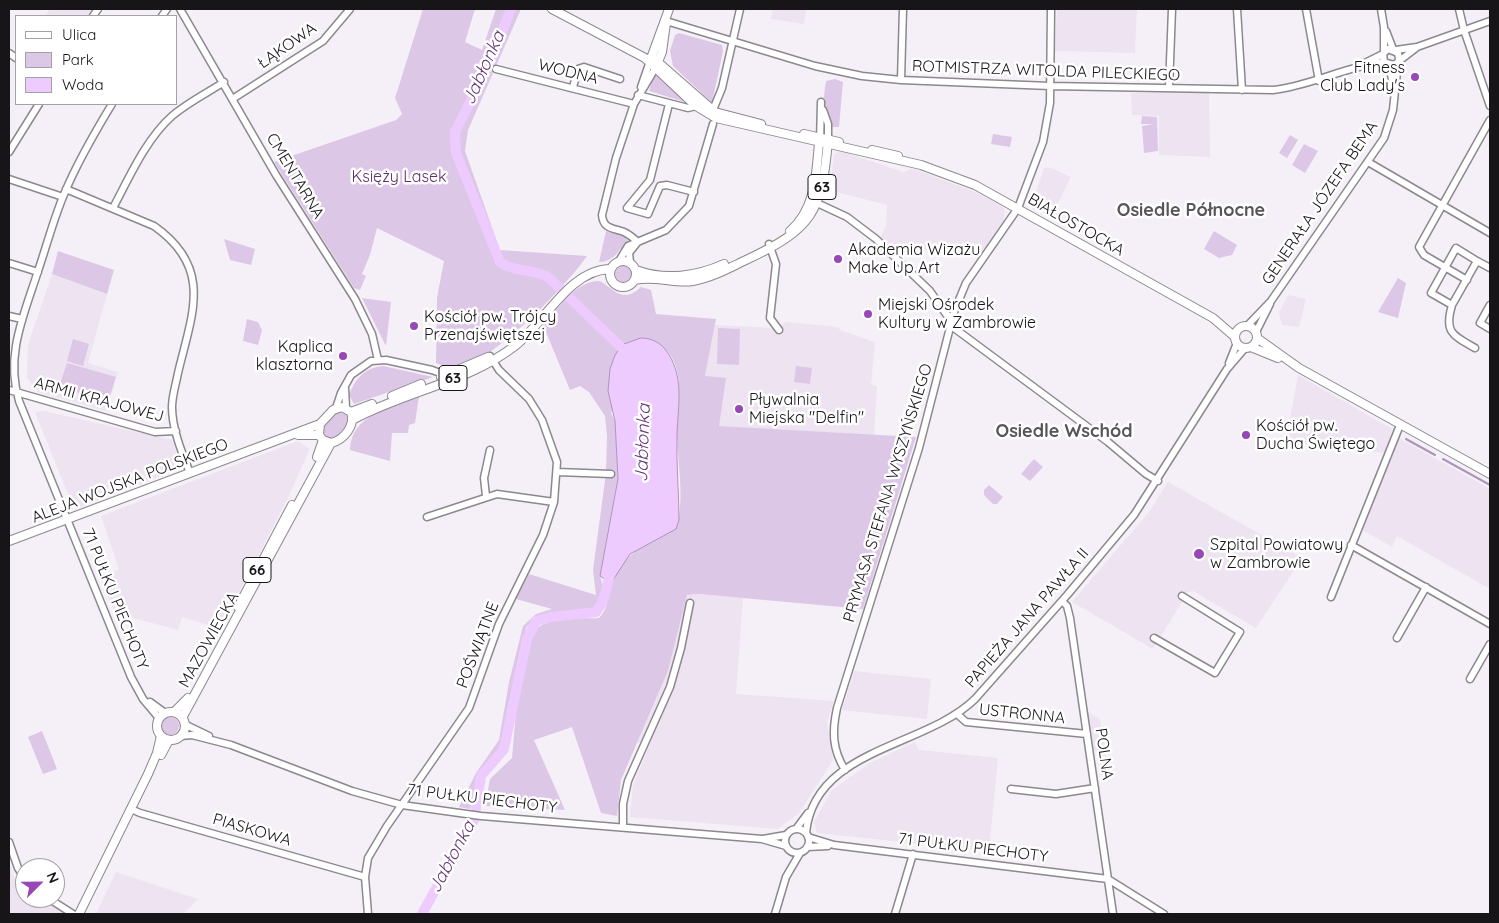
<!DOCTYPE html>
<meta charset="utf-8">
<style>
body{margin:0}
#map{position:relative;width:1499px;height:923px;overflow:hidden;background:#f5f0f7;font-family:Quicksand,sans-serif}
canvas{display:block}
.frame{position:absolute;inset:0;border:10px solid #171518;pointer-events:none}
.legend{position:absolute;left:15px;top:15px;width:162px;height:90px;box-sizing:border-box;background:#fff;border:1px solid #a2a1a3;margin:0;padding:6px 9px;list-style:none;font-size:15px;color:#171518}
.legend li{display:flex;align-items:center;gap:10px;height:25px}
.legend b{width:25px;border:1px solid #a2a1a3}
.north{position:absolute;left:15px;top:858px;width:50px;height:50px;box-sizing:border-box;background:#fff;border:1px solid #a2a1a3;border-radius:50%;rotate:67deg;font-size:14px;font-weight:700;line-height:20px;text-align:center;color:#171518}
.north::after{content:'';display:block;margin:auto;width:18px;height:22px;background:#9747b6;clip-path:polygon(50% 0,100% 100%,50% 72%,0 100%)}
</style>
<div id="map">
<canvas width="1499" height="923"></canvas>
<div class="frame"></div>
<ul class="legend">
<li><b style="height:6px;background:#fff"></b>Ulica</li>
<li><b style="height:14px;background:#ddc7e6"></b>Park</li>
<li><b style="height:14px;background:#eecbfe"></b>Woda</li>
</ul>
<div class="north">N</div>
</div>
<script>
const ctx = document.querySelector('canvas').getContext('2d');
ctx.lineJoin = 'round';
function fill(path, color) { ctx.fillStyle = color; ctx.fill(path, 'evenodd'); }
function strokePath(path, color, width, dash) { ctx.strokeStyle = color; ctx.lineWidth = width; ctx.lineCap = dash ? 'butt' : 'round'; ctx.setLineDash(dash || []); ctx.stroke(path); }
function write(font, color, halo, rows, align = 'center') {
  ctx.font = font + ' Quicksand,sans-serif'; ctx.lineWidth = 5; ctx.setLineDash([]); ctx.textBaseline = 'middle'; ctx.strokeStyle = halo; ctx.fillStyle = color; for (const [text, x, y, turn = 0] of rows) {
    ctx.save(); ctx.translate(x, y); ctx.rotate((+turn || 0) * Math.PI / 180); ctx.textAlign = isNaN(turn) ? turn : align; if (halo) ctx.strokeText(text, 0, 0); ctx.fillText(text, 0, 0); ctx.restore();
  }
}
fill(new Path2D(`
 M50,9H91L94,11L91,16H45Z
 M773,9H806L804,24L771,19Z
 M1057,9H1137L1135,53L1055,51Z
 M1209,92L1210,157L1159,155V116L1132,115L1131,93Z
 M840,151L904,172L911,169L919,171L973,191L1000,205L1004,208V220L981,254L892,247L880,238L886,226L887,205L829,190L834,155Z
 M1044,168H1051L1071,177L1056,207L1041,199L1034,211L1028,202L1029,198H1034Z
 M52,274L107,294L88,363L118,372L106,411L38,392L27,378L28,345Z
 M1288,295L1306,299L1299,327L1282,325L1279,313Z
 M787,322L838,327L840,330L875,342L871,385L877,386L874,435L719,426L705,376L715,325L772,328Z
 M1298,375L1392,429L1386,453L1283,441L1287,435Z
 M44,411L172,440L182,468L80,507L72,504L35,412Z
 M1399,438L1490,489V589L1397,536L1392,547L1363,530Z
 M298,441L310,449L308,453L287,500L220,629L182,617L178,630L115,613L100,577L119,569L101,516Z
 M1168,482L1302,558L1256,628L1193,591L1188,592L1153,649L1072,602L1149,512Z
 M699,594L743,598L736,694L834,701L827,722L833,760L799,813L778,829L630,817L633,785L651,742L637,743L668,671L687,595Z
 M854,671L931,679L927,719L842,710Z
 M1088,712L1100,719L1106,757L1093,750Z
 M915,742L919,750L998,758L989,851L817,833L814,822L832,790L870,763Z
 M9,863L16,883L25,888V898H40L66,914H9Z
 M116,872L198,899L183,914H96Z`), '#ede3f1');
fill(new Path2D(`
 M423,9H475L465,42L482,50L496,9H521L468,130L465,151L500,250L587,256C568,284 489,367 454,368C449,368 441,365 436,363L437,298L444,261L377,228L370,255L362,274L366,276L360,290L354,288L274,162L396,120L402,114L395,98Z
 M679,33L722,45L723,51L712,103L673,66L670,51L675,35Z
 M654,75L659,76L685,102L649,91Z
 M835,79L843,82L839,127H831L823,103L826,81Z
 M1142,116L1157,117L1158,151L1144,153L1142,126L1154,124H1141Z
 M993,134L1012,137L1010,147L991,144Z
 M1290,135L1298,140L1287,158L1279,153Z
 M1304,144L1318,151L1305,173L1292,165Z
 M606,231L626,236L628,242L623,249H620C617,256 606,263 599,262Z
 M1214,231L1237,245L1232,255L1219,258L1204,249Z
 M224,239L255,249L251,265L230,260Z
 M58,251L114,270L107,294L52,274Z
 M615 274a9 9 0 1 1 18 0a9 9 0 1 1-18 0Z
 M1398,278L1406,283L1398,318L1378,312Z
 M600,281C615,290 623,304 641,287L651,290L656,314L716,319L705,376L726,378L719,426L916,437L863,609L699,594L687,595L668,671L621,780L617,816L601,813L572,727L534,740L565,810L485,806L490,779L512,758L516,711L532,635C542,615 579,619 599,618C610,607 606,596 611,582C622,555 650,540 676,529C685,501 678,467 677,437C676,413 684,385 674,362C669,350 658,341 646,338L611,413L615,421L618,479L600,576C605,589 602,598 595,610C573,614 539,607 526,628L500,747L494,758L481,772L470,809L459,807L476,773L499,740L509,682L523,626L536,614L552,609L516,599L529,574L596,595L593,570L606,473L607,436L605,416L589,392L580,386L570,390L543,325C558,309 576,280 600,281Z
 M362,298L391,302L386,346Z
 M247,319L258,322L262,330L258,345L243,341Z
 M718,328L740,329L739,365L717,364Z
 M73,339L89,344L83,366L67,361Z
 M67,363L116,377L108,402L59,387Z
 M383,366L433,377L354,404L349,395C356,377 365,368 383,366Z
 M796,366L812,368L810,384L794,382Z
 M419,396L415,423L409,425L408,433H392L390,461L350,450C351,414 392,407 419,396Z
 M337,412L347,414L348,424L335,438H327L324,434L323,428Z
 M1034,459L1043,467L1030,481L1021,474Z
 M989,485L1003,497L997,504H993L984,495V490Z
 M161 726a9 9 0 1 1 18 0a9 9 0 1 1-18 0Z
 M42,731L57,769L43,774L28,737Z`), '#ddc7e6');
const water = new Path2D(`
 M641,338C651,338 659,342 665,349C685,375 678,404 677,435C676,463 679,492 679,520L676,529L630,554L611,583L600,576L618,479L615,421L608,391L610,369L615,355L622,345Z`);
fill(water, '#eecbfe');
strokePath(water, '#ae94b9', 1);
strokePath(new Path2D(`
 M1406,439L1435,455
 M1443,459L1490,485`), '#ae94b9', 2);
strokePath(new Path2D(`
 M511,9L491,60L455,132L456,153L500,262C519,274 528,267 548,277L630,356
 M422,914L474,820L481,776L504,749L527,639L536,621L551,617L596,612C607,599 606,584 612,568`), '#eecbfe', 10);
const minor = new Path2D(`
 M180,9L276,175L355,299L372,334L378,360
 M1237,9L1242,90
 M1306,9L1319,81
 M1381,9L1384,27V52
 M1459,9L1464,30L1490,106
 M93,16L98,9
 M162,16L167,9
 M666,21L815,66L862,76L901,80L1050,86L1273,90C1311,86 1346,66 1384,62
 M1386,31L1393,49
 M1396,50L1417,47L1490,21
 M9,53L16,58
 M1399,59L1398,53L1388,49L1383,54L1384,62L1394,65L1416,48
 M1365,63L1383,54
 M1389,65L1394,89
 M496,69L634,104
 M901,80L903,9
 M573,87L578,69L584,67L620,79
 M641,87L650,61
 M1169,88L1172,9
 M638,95L688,108L696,106
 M234,98L323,41L350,9
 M112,104C95,132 78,161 65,192C54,217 47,245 38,271C24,315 5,355 19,401L131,677L143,699L159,718
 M669,104L650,180L627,208L648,214L660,186L667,185L694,192
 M713,110L722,88L740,9
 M823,110L828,124V139
 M820,142L821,102
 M9,152L39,104
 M1368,162L1490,233
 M9,179L63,197
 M66,189L154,226C214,268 192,314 178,373C176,384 172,396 172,407C172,429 182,453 190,473
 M817,203L847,217L876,239L930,291L946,314L952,318
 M113,208C129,178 146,139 172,116C187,103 207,93 224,82
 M638,242C633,238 629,234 624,232C613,228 603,229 602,215L616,158L634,104L656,67
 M769,244L776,264L770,318L779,330
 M1456,248L1477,261L1452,305L1431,293Z
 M619,261L628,246L666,230L689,206L713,124
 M1477,261L1490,268
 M630,262L629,253L637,243
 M9,263L38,272
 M1467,280L1424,255L1419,247L1490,120
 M1452,305C1444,332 1452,335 1475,348
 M1490,305L1480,323L1490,329
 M9,316L22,319
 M950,325L1108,442L1146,474L1158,481
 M1247,326L1271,301L1384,138L1393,110L1398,62
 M1256,332L1270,304
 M1229,363L1237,343
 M345,388L346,408
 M9,390L155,432L176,431
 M336,408L341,393L351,375L371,361L386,360L432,370L440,373L444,380
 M557,472L611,474
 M486,496L484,478L490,450
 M427,517L497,494L554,502
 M1351,545L1490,624
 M1331,597L1400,425
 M1062,601L1067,606L1070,618L1113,914
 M1154,638L1215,673L1240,632L1182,596
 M1397,638L1426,587
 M1470,679L1490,644
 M150,702L165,713
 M957,714L966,722L1087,734
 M184,724L209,736
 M180,736L192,735L231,745L352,791L402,805L481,816L762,839L786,846
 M845,770C832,749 832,731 837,708L919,448L954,312L966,283L1018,208L1043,142L1050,103L1051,9
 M1011,789L1056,794L1095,788
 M131,809L140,813L365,877
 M623,827V804L628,781L670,687L681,648L690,603
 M796,829L808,813
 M785 841a12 12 0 1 1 24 0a12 12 0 1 1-24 0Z
 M806,833C814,748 925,748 975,699L1068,594L1134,515L1227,369L1245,348
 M808,837L834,845L1108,879
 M763,839L786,835
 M9,842L18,868L25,879
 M807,847L828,846
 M1108,879L1164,914
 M48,898L73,914
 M368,914L365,877L368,858L387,826L469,708L499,624L543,535L554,502L557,462L542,420L529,399L499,370L490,356
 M775,914L786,877L800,853
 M895,914L913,854`);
const major = new Path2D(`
 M552,9L645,58L696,106L716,118L921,165L975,185L1213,318L1235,337
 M650,61L669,9
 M660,64L715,112L761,124
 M656,67L662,52L666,23
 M804,134L839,142
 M872,150L898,156
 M790,231C816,209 816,174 819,143
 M610 274a13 13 0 1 1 26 0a13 13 0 1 1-26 0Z
 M636,270C665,281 698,276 724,264
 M635,280C654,275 674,284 693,281C711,278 729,268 746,260C812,229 822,213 828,140
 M1235 337a11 11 0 1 1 22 0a11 11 0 1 1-22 0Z
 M1257,338L1299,368L1490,474
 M1251,347L1278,358
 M441,377L488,357
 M392,396L421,384
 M342,407L351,412C356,425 344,440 331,443L323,440L319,435L320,424L333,410Z
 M351,412L372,404
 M354,419C406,391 469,382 516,345C545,322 570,269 611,269
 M298,435H319
 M317,457L323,440
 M9,541L320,424
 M238,607L292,505
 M174,712L188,698
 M157 726a14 14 0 1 1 28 0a14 14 0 1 1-28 0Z
 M182,718L331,443
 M161,755L169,740
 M79,914L148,774L157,753L161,736`);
strokePath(minor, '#8c888e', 9);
strokePath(major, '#8c888e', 10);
strokePath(minor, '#fff', 6);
strokePath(major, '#fff', 8);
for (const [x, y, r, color] of [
 [1415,77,5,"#9747b6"],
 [838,259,5,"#9747b6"],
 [868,314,5,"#9747b6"],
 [414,326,5,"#9747b6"],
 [343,356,5,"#9747b6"],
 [739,409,5,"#9747b6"],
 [1246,435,5,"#9747b6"],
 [1199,554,6,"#9747b6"]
]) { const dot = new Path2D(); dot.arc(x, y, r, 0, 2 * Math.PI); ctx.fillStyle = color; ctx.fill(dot); strokePath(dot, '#fff', 2); }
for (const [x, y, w] of [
 [822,187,28],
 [453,378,28],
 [257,570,28]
]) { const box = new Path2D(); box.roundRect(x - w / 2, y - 12.5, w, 25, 4); ctx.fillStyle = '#fff'; ctx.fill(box); strokePath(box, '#171518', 1); }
write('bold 15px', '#171518', null, [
 ["63",822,187],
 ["63",453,378],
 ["66",257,570]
]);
write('16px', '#171518', '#fff', [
 ["ŁĄKOWA",287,46,-35],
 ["ROTMISTRZA WITOLDA PILECKIEGO",1046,71,2],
 ["WODNA",568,72,14],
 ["CMENTARNA",295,176,59],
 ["GENERAŁA JÓZEFA BEMA",1320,203,-56],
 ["BIAŁOSTOCKA",1076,225,30],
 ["ARMII KRAJOWEJ",99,400,15],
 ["ALEJA WOJSKA POLSKIEGO",130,481,-21],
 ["PRYMASA STEFANA WYSZYŃSKIEGO",888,493,-73],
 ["71 PUŁKU PIECHOTY",115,599,68],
 ["PAPIEŻA JANA PAWŁA II",1027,618,-49],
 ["MAZOWIECKA",209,640,-61],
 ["POŚWIĄTNE",478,645,-69],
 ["USTRONNA",1022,714,6],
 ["POLNA",1104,754,82],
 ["71 PUŁKU PIECHOTY",482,799,7],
 ["PIASKOWA",252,830,16],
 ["71 PUŁKU PIECHOTY",973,848,7]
]);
write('16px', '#171518', '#fff', [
 ["Fitness",1405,68,"right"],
 ["Club Lady's",1405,86,"right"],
 ["Akademia Wizażu",848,250],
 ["Make Up Art",848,268],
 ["Miejski Ośrodek",878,305],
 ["Kultury w Zambrowie",878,323],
 ["Kościół pw. Trójcy",424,317],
 ["Przenajświętszej",424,335],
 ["Kaplica",333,347,"right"],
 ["klasztorna",333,365,"right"],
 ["Pływalnia",749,400],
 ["Miejska \"Delfin\"",749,418],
 ["Kościół pw.",1256,426],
 ["Ducha Świętego",1256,444],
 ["Szpital Powiatowy",1210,545],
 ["w Zambrowie",1210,563]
], 'left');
write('16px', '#5c316d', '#fff', [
 ["Księży Lasek",399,177]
]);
write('italic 18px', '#653976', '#fff', [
 ["Jabłonka",484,68,-66],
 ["Jabłonka",643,443,-88],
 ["Jabłonka",452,857,-62]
]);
write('bold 18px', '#58545a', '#fff', [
 ["Osiedle Północne",1191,211],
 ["Osiedle Wschód",1064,432]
]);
</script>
